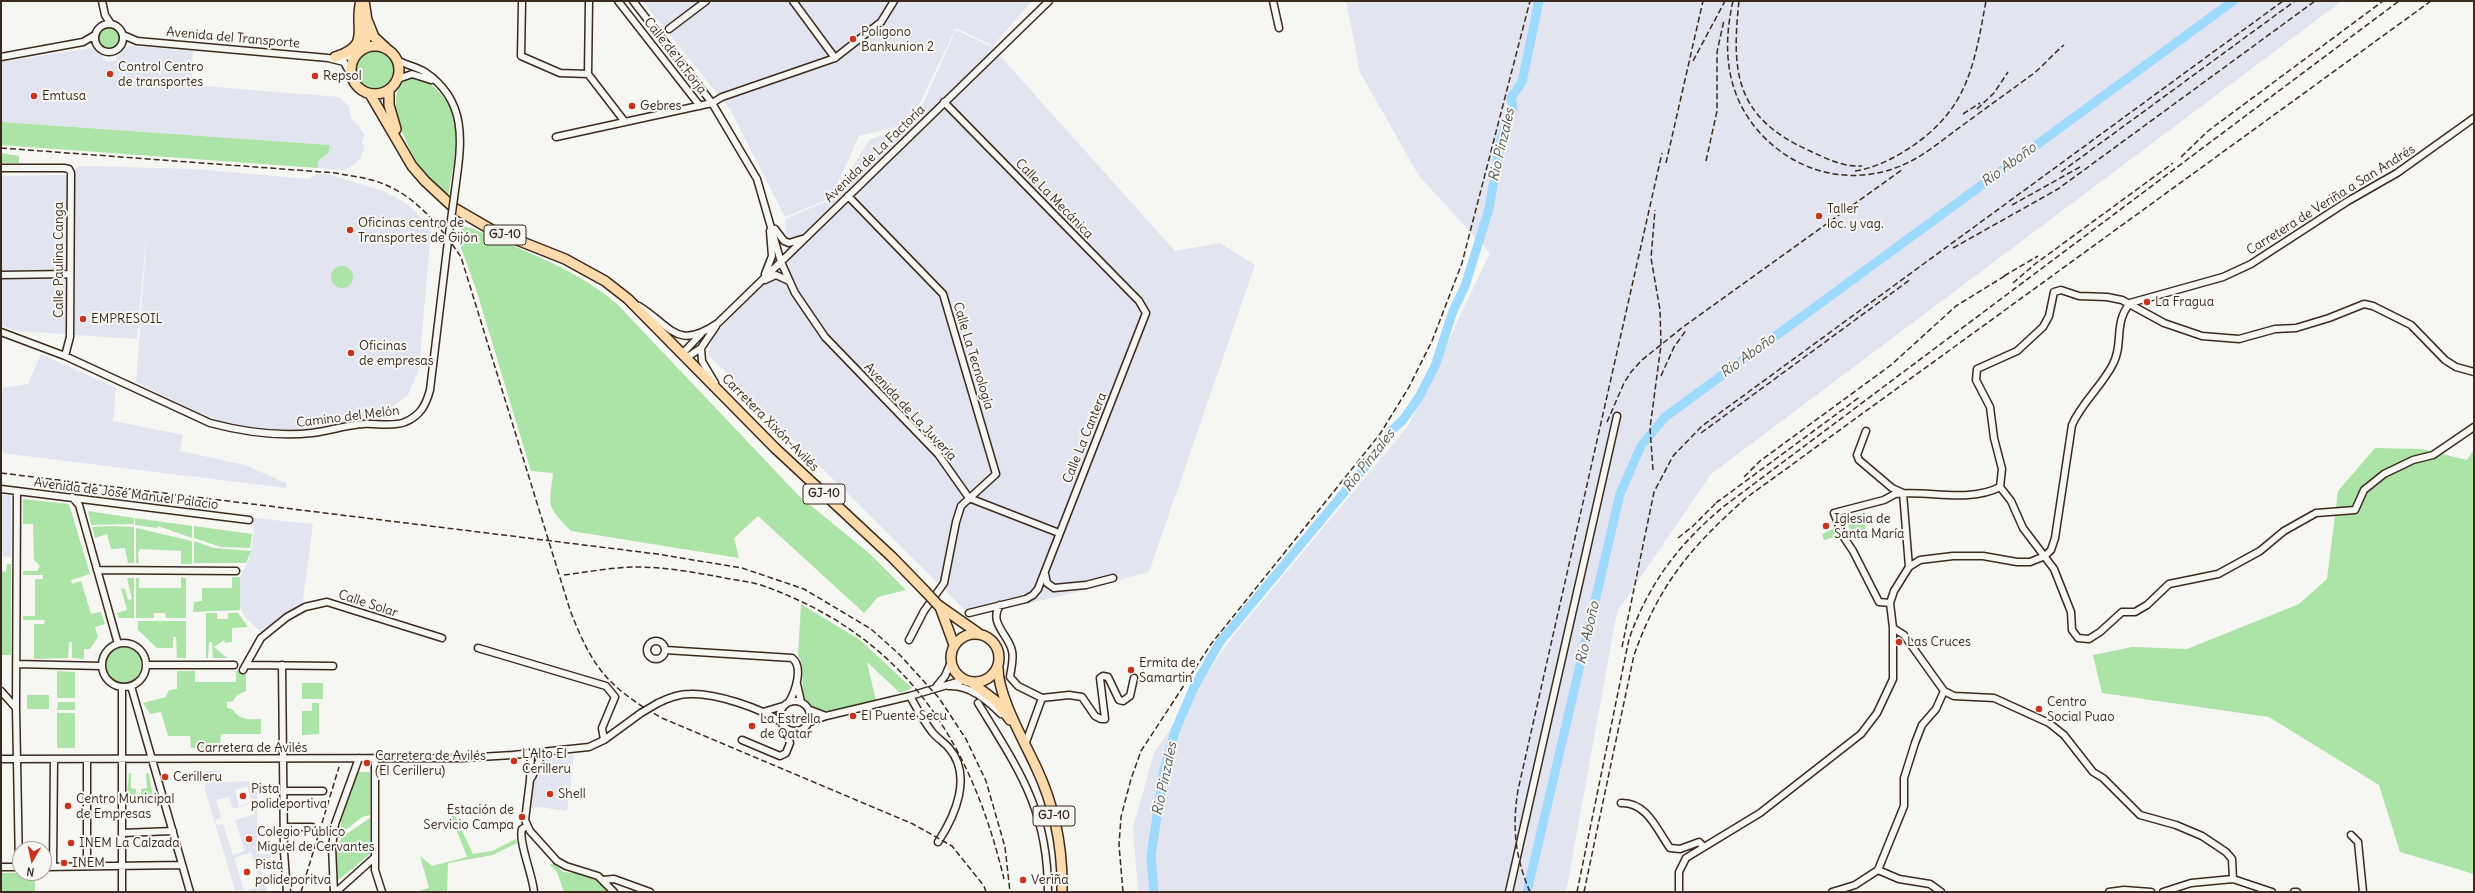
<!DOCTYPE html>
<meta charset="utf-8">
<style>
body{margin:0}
#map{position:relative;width:2475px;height:893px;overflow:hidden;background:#f6f6f2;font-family:Delius,sans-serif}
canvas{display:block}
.frame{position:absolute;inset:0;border:2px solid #3b2a1e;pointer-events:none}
.north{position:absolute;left:12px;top:841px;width:40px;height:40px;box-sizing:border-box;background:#f6f6f2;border:1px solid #aba49d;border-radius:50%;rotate:189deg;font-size:11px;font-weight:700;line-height:16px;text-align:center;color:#3b2a1e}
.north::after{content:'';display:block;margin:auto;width:14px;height:18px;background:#c8321e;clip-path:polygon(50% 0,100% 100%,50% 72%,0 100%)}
</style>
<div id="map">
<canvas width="2475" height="893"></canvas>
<div class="frame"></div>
<div class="north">N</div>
</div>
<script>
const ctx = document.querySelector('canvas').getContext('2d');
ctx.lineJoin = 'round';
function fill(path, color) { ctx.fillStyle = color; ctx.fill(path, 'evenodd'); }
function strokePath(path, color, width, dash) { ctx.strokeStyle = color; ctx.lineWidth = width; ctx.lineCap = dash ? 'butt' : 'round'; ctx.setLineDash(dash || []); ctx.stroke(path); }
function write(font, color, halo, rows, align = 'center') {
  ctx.font = font + ' Delius,sans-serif'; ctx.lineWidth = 4; ctx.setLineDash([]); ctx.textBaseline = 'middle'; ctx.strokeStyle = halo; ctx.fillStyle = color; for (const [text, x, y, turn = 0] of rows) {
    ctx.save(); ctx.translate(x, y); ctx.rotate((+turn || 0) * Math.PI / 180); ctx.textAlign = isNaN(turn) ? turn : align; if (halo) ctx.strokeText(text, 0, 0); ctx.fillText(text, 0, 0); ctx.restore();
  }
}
fill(new Path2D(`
 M642,1H1032L993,46L956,28L918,107L900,126L859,136L831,198L785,217L730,109Z
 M1346,1H2342L1711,474L1617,612L1566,892H1138L1133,828L1154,753L1230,640L1408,426L1490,253L1419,176L1360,72Z
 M956,30L992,47L1175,251L1220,243L1255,265L1149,572L1073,593L972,617L708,355L713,336L787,260L785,219L832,199L870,139L901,129L921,108Z
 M131,46L193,51L191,85L340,97L349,107L351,117L365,135L362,142L364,147L361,157L356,163L345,170L318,168V161L329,152L330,145L1,122V62L91,48L102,56L104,61H116L117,56L126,47Z
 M80,166L196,169L308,179L317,174L331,175L383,191L408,204L431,228L419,369L408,395L391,408L355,420L304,430H267L232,425L198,413L136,382L148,218L137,339L17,331L1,325V176L63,175Z
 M41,354L116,388L113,421L183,435L180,451L245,465L286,483V488L1,453V388L28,384Z
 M1,494L11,496V557L1,556Z
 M253,518L313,524L302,606L263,634L245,617L238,604L240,577L249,559L254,532Z
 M574,755L567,811L539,807L529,808L533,782L545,758Z
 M205,771H219L221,782L257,781V854H271V858H265L262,861L261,871L267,892L235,890L205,790ZM247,786L252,802L239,806L235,790ZM229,797L233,809L252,803L255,814L235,820L245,851L233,855L223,824L217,825L215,820L221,818L216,800ZM251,852L261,886L244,891L234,858Z`), '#e2e4f0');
fill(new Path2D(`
 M98 38a11 11 0 1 1 22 0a11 11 0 1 1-22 0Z
 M355 70a20 20 0 1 1 40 0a20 20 0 1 1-40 0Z
 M411,78C423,79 430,82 438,91C466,118 454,162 448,196C440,190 430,181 424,172C409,153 377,90 411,78Z
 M1,122L330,145L329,152L318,161V168L1,145Z
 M1,153L19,156V163H1Z
 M461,225L476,230C525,252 576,268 618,305L798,495L870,554L906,590L878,597L864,613L758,516L734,538L739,558L571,531C546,505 549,508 553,473L531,471L476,289L460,245Z
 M331 277a11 11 0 1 1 22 0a11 11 0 1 1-22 0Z
 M2375,448L2422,449L2467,460L2474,450V874L2400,852L2379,785L2269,717L2102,693L2093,655L2132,647L2187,649L2299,604L2327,579L2338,491Z
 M23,499L69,504L90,574L71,580L72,584L81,581L91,614L101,612L105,624L95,627L98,637L90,649H84V659L72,658V642H69L68,658L34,659V624H44L45,620H23V616H35V579H43V575H23V571H37L40,566L34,560L33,524H23Z
 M88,511L134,518V524L91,525Z
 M1863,513L1866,532L1851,535L1846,516Z
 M135,518L192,526V538L158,526L157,528L135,525Z
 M111,526L134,527V563H128L125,548L111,549L107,534L95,538L92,527Z
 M194,526L252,534L250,548L221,547L194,538Z
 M136,528L192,541V564H181V551L140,549L138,553L139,563H136Z
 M1835,528L1838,536L1824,540L1822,534Z
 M194,541L214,548L251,551L246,563H194Z
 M7,564H11V655H1V571L6,572Z
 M181,577L186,578V618H166L165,613H154V618H136V578H139V588H181Z
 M232,577H240V610L193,612L194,602L202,601V588H232Z
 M127,578H134V618H119L117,613L127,610L121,588L125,589L128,600L132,599Z
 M801,604L860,640L912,688L900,693L867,662L876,701L829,711C788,712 811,670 798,656Z
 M206,613H217V619H228V613H238L248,627L232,628V642L225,643L224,640L214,647L227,658H213L212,642H209L208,658H206Z
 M138,621H186V658H177L176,637H173V648H157L138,630Z
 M105 665a18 18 0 1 1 36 0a18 18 0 1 1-36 0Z
 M57,671L75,672V698H57Z
 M177,671H195V682H236V671L246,672V691L237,695L233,701L227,702V708L232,709C239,720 249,720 261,719V734H221L220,747L191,748L190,736H168L161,712L150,714L143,703L166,697L169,690L177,689Z
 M302,683H323V699H302Z
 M27,695H49V709H27Z
 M58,702H75V710H57Z
 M312,703H319V734L302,735V711H312Z
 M57,713H75V748H57Z
 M357,772H370V815L362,817L342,833L340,818Z
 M129,773H131V788L136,789V795L127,794Z
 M146,773L149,774L153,796H141V789L147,788Z
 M453,812L473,854L492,851L516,839L517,843L493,855L448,863L447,892H416L429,888L420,856L432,866L467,857L450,813Z
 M370,818V854L337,881L335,850L342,837Z
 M553,863L563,872L587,874L599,880L610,892H564L557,872L550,865Z
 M1,873H29L35,878V892H1Z`), '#ace3a6');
strokePath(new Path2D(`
 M1154,892L1151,856L1164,770L1175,731L1194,687L1220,642L1381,448L1391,431L1403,420L1419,397L1435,366L1453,311L1465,286L1489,209L1501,139L1513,107L1511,98L1522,82L1539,1
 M1527,892L1620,494L1641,446L1665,417L2233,1`), '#9ddafe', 9);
const minor = new Path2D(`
 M102,1L105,15L111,24
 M589,1L588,74L625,122
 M618,1L700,106
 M633,1L712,103L757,179L781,262L795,293L825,337L938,454L969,498L1059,533
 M793,1L835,58
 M1273,1L1279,28
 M522,3L521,56L560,73L588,74
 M95 38a14 14 0 1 1 28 0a14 14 0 1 1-28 0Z
 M669,29L706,1
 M123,35L137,41L328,58L344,62L351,75
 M1,57L83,42L95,35
 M341,57L356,56
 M397,60C406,65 417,67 425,72C472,104 460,150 454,198
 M398,79L412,74L431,80
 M944,102L1139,301L1146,313L1038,589L1033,595L1026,599L969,613
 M556,137L712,103L722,97L835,58L881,22L894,1
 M1,168H64L69,169L71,173L70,337L65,356
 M848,196L943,294L996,474L961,506L956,522L944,583L924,611L909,640
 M775,229L784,241L789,243L802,239
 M765,274L772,256L770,231
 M1,275L70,274
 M765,280L776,275L789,281
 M639,306C672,327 677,351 718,323L1049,1
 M1,332L65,356L210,423C244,432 277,437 312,433C329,431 346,425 363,424C375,423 394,427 405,422C420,416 426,405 430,390L447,249
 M701,348L702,361L715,383
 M682,354L701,334
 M686,358L701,348L716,326
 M1866,431L1857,455L1859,460L1892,488L1903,493
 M2000,487L2011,501L2023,528L2054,569L2071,612L2072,630L2078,638L2089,639L2100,632L2122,612H2135L2147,605L2169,584L2218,574L2260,551L2284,531L2316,513L2355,510L2364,490L2384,474L2413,460L2433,455L2474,427
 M1,489L249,520
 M17,491L16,708L19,867
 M1903,493L1909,567
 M72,497L79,505L118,644
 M97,570L236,571
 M1045,574L1047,583L1054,588L1086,585L1113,578
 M1890,603L1879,602L1853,551L1843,536L1834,513L1884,500L1895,494C1928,490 1969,503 2000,487L2002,469L1994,438L1990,407L1976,380L1977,369L2017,351L2043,327L2049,316L2054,292L2061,290L2079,296L2107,297L2122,300L2164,323L2202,336L2239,339L2275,329L2296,328L2329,318L2364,304L2373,306L2411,325L2445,360L2456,367L2474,372
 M1000,605C988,623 1009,635 1012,651C1014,659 1011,669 1010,677L1018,686L1042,698L1069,695L1082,697L1095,716L1101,719H1105L1100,678L1103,676L1108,677L1119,700L1123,701L1130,696L1134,678
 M1893,628L1904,635L1944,691L1954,696L1994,698L2049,723L2064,735L2093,772L2103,778L2140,815L2176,825L2202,836L2226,852L2232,859L2233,879
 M647 650a9 9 0 1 1 18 0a9 9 0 1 1-18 0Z
 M102 665a22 22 0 1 1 44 0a22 22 0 1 1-44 0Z
 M478,648L606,686L615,697L602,728L604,740
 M665,650L792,658C804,667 795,692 789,702
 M16,664L101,666
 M146,665H234
 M246,665L333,666
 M282,665L284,852L287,892
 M243,670L261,638L287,617L305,607L327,602L442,638
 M797,684L801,702
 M131,686L190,892
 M949,686C970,685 987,700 1001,714
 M936,687L945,676L951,662
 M1,691L16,708
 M910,696C917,709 924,722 933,733C938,739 944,742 949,748C973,776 955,816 938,842
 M780 716a15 15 0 1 1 30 0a15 15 0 1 1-30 0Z
 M658,703C668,698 679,694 690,694C716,693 760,708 781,722
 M978,703C1019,770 1048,810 1048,892
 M810,710L826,716
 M763,712L783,706
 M810,722L826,716L910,696L964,680
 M742,740L780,756L786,753L790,743L785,729
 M1025,745L1042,698
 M531,754L530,780L525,820L530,831L557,861L566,866L598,876L614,892
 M1,759L463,758L513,755L589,747L604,740L641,713
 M375,759V870L382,892
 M532,777L543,752
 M284,791H323
 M1621,803C1647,802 1657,830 1670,848L1680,849L1699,842L1703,846
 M527,826L522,829C518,842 533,875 534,892
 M284,827H312
 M122,833L173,831
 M2351,835L2358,842L2363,892
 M87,866V759
 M1,867H20
 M44,867L182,865
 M53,867L54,759
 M1878,870L1904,806V778L1915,743L1922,725L1936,709L1944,691
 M1878,870L1899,879L1930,884L1941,892
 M602,880L614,879L650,892
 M122,892V688
 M334,892L332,847L335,824L359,758
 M336,892L375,857
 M1509,892L1617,416
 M1679,892V872L1686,858L1760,813L1861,734L1877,713L1893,679V628L1890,603L1894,591L1909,567L1920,560L1953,556H1983L2017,562H2030L2045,556L2051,550L2055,538L2072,425C2082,402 2102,386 2113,364C2124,343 2113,324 2130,303L2223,277L2251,264L2348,201L2397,173L2474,118
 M1832,892L1855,885L1878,870
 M2109,892L2124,890L2151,892
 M2163,892L2191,883L2233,879L2272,892
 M2294,892H2297`);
const highway = new Path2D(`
 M364,1L367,20L365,48
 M368,22L374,37L386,48
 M351 70a24 24 0 1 1 48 0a24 24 0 1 1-48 0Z
 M335,57C373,45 353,28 361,1
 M389,90V105L396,129
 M370,94L412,166L425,181L454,208L492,230L565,259L605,281L628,299L775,448L892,557L925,591
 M938,605L978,633
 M940,607L954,645
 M951 658a24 24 0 1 1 48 0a24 24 0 1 1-48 0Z
 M998,668C998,696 1024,741 1036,767C1055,807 1063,848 1062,892
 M971,682L996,701L1010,720`);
strokePath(minor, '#3b2a1e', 9);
strokePath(highway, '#3b2a1e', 12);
strokePath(minor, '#f6f6f2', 6);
strokePath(highway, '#fedbac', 9);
strokePath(new Path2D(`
 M1733,1C1722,49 1726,96 1761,134C1802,178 1863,188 1915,159C1934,148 1950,134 1967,122C1989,106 2011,90 2033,74C2044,65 2053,54 2064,45
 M1739,1C1731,74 1736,118 1810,151C1827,159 1843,167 1862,166
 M1693,61L1725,1
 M1977,109L1994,93L2008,72
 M1963,114L1980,103
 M1,148L336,173C349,176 363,177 375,181C413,192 440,226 461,257L570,610C592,667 607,687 662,718L913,824L952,846L984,886L986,892
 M2181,157L2208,131L2383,1
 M1706,161L1717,111V52L1724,20
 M1666,163L1703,1
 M1855,171C1875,168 1892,159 1908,149C1968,110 1974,66 1986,1
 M2061,172L2295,1
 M2012,205L2080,167
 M1953,248L2058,189L2315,1
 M2004,276L2038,256
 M2013,283L2035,264L2173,163
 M1661,376L1674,347L1687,329
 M1607,422L1624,383L1631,372L1642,360L1683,327L1903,169
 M1701,433L1911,279
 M1653,470L1650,428L1661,345L1660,310L1651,258L1655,210
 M1,473L657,554L742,568L804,589L871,629L899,654L939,698L966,739L986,781L1005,847L1010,892
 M1744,477L1760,461L1891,365L1956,306L2008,274
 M1716,503L1861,396
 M1692,527L1719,500
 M1678,538L1693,526
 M564,575C588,572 613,567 636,567C664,567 693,572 720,577C733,580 748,581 761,585C903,635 970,738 1004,879
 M1622,647L1654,492L1673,456L1702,426L2283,1
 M301,892L339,767
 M1123,892L1119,845L1121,817L1131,779L1141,751L1211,644L1380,434L1409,387L1432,341L1462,263L1530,1
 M1530,892C1515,857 1512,827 1518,790L1662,153
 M1577,892L1629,639C1649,583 1678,545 1723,507L2399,1
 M1584,892L1634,655C1660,583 1690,548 1746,498L2431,1`), '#3b2a1e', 1.5, [6, 3]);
const minorBridge = new Path2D(`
 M447,249L454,198
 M641,713L658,703`);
const highwayBridge = new Path2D(`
 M925,591L938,605`);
strokePath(minorBridge, '#3b2a1e', 9, []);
strokePath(highwayBridge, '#3b2a1e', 12, []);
strokePath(minorBridge, '#f6f6f2', 6);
strokePath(highwayBridge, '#fedbac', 9);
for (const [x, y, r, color] of [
 [853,39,4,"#c8321e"],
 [110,74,4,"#c8321e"],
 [315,76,4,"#c8321e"],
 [34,96,4,"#c8321e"],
 [632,106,4,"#c8321e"],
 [1819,216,4,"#c8321e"],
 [350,230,4,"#c8321e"],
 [2147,302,4,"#c8321e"],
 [83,319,4,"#c8321e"],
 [351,353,4,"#c8321e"],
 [1826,526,4,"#c8321e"],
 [1899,642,4,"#c8321e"],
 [1131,670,4,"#c8321e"],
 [2039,709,4,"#c8321e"],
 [853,716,4,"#c8321e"],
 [752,726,4,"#c8321e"],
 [514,761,4,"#c8321e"],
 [367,763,4,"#c8321e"],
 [165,777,4,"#c8321e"],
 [550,794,4,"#c8321e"],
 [243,796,4,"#c8321e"],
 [68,806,4,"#c8321e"],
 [522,817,4,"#c8321e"],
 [249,839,4,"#c8321e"],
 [71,843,4,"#c8321e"],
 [64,863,4,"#c8321e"],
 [247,872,4,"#c8321e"],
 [1023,880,4,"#c8321e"]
]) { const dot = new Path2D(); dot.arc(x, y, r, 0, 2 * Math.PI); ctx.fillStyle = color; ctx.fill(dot); strokePath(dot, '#f6f6f2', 1.5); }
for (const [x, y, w] of [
 [505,235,42],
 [824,494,42],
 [1054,816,42]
]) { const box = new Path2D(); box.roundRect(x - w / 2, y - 10, w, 20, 3); ctx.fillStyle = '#f6f6f2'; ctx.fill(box); strokePath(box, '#3b2a1e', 1); }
write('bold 12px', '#3b2a1e', null, [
 ["GJ-10",505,235],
 ["GJ-10",824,494],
 ["GJ-10",1054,816]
]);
write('13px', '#3b2a1e', '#f6f6f2', [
 ["Poligono",861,32],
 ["Bankunion 2",861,47],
 ["Control Centro",118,67],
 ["de transportes",118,82],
 ["Repsol",323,76],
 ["Emtusa",42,96],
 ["Gebres",640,106],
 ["Taller",1827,209],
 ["loc. y vag.",1827,224],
 ["Oficinas centro de",358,223],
 ["Transportes de Gijón",358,238],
 ["La Fragua",2155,302],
 ["EMPRESOIL",91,319],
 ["Oficinas",359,346],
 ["de empresas",359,361],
 ["Iglesia de",1834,519],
 ["Santa María",1834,534],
 ["Las Cruces",1907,642],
 ["Ermita de",1139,663],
 ["Samartin",1139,678],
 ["Centro",2047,702],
 ["Social Puao",2047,717],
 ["El Puente Secu",861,716],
 ["La Estrella",760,719],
 ["de Qatar",760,734],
 ["L'Alto El",522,754],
 ["Cerilleru",522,769],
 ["Carretera de Avilés",375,756],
 ["(El Cerilleru)",375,771],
 ["Cerilleru",173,777],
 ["Pista",251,789],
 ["polideportiva",251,804],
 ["Shell",558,794],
 ["Centro Municipal",76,799],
 ["de Empresas",76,814],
 ["Estación de",514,810,"right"],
 ["Servicio Campa",514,825,"right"],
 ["Colegio Público",257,832],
 ["Miguel de Cervantes",257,847],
 ["INEM La Calzada",79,843],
 ["INEM",72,863],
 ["Pista",255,865],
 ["polideporitva",255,880],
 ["Veriña",1031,880]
], 'left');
write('13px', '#3b2a1e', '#f6f6f2', [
 ["Avenida del Transporte",233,38,5],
 ["Calle de la Forja",675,56,52],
 ["Avenida de La Factoría",875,154,-44],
 ["Calle La Mecánica",1054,199,46],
 ["Carretera de Veriña a San Andrés",2331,200,-32],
 ["Calle Paulina Canga",59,260,-90],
 ["Calle La Tecnología",973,356,73],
 ["Avenida de La Juvería",910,412,47],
 ["Camino del Melón",348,417,-7],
 ["Carretera Xixón-Avilés",770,423,45],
 ["Calle La Cantera",1085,438,-68],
 ["Avenida de José Manuel Palacio",126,494,7],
 ["Calle Solar",368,604,18],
 ["Carretera de Avilés",252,748]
]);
write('italic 14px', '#545656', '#f6f6f2', [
 ["Rio Pinzales",1502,145,-77],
 ["Rio Aboño",2009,165,-36],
 ["Rio Aboño",1748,356,-36],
 ["Rio Pinzales",1369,461,-52],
 ["Rio Aboño",1588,633,-77],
 ["Rio Pinzales",1165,779,-78]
]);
</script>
